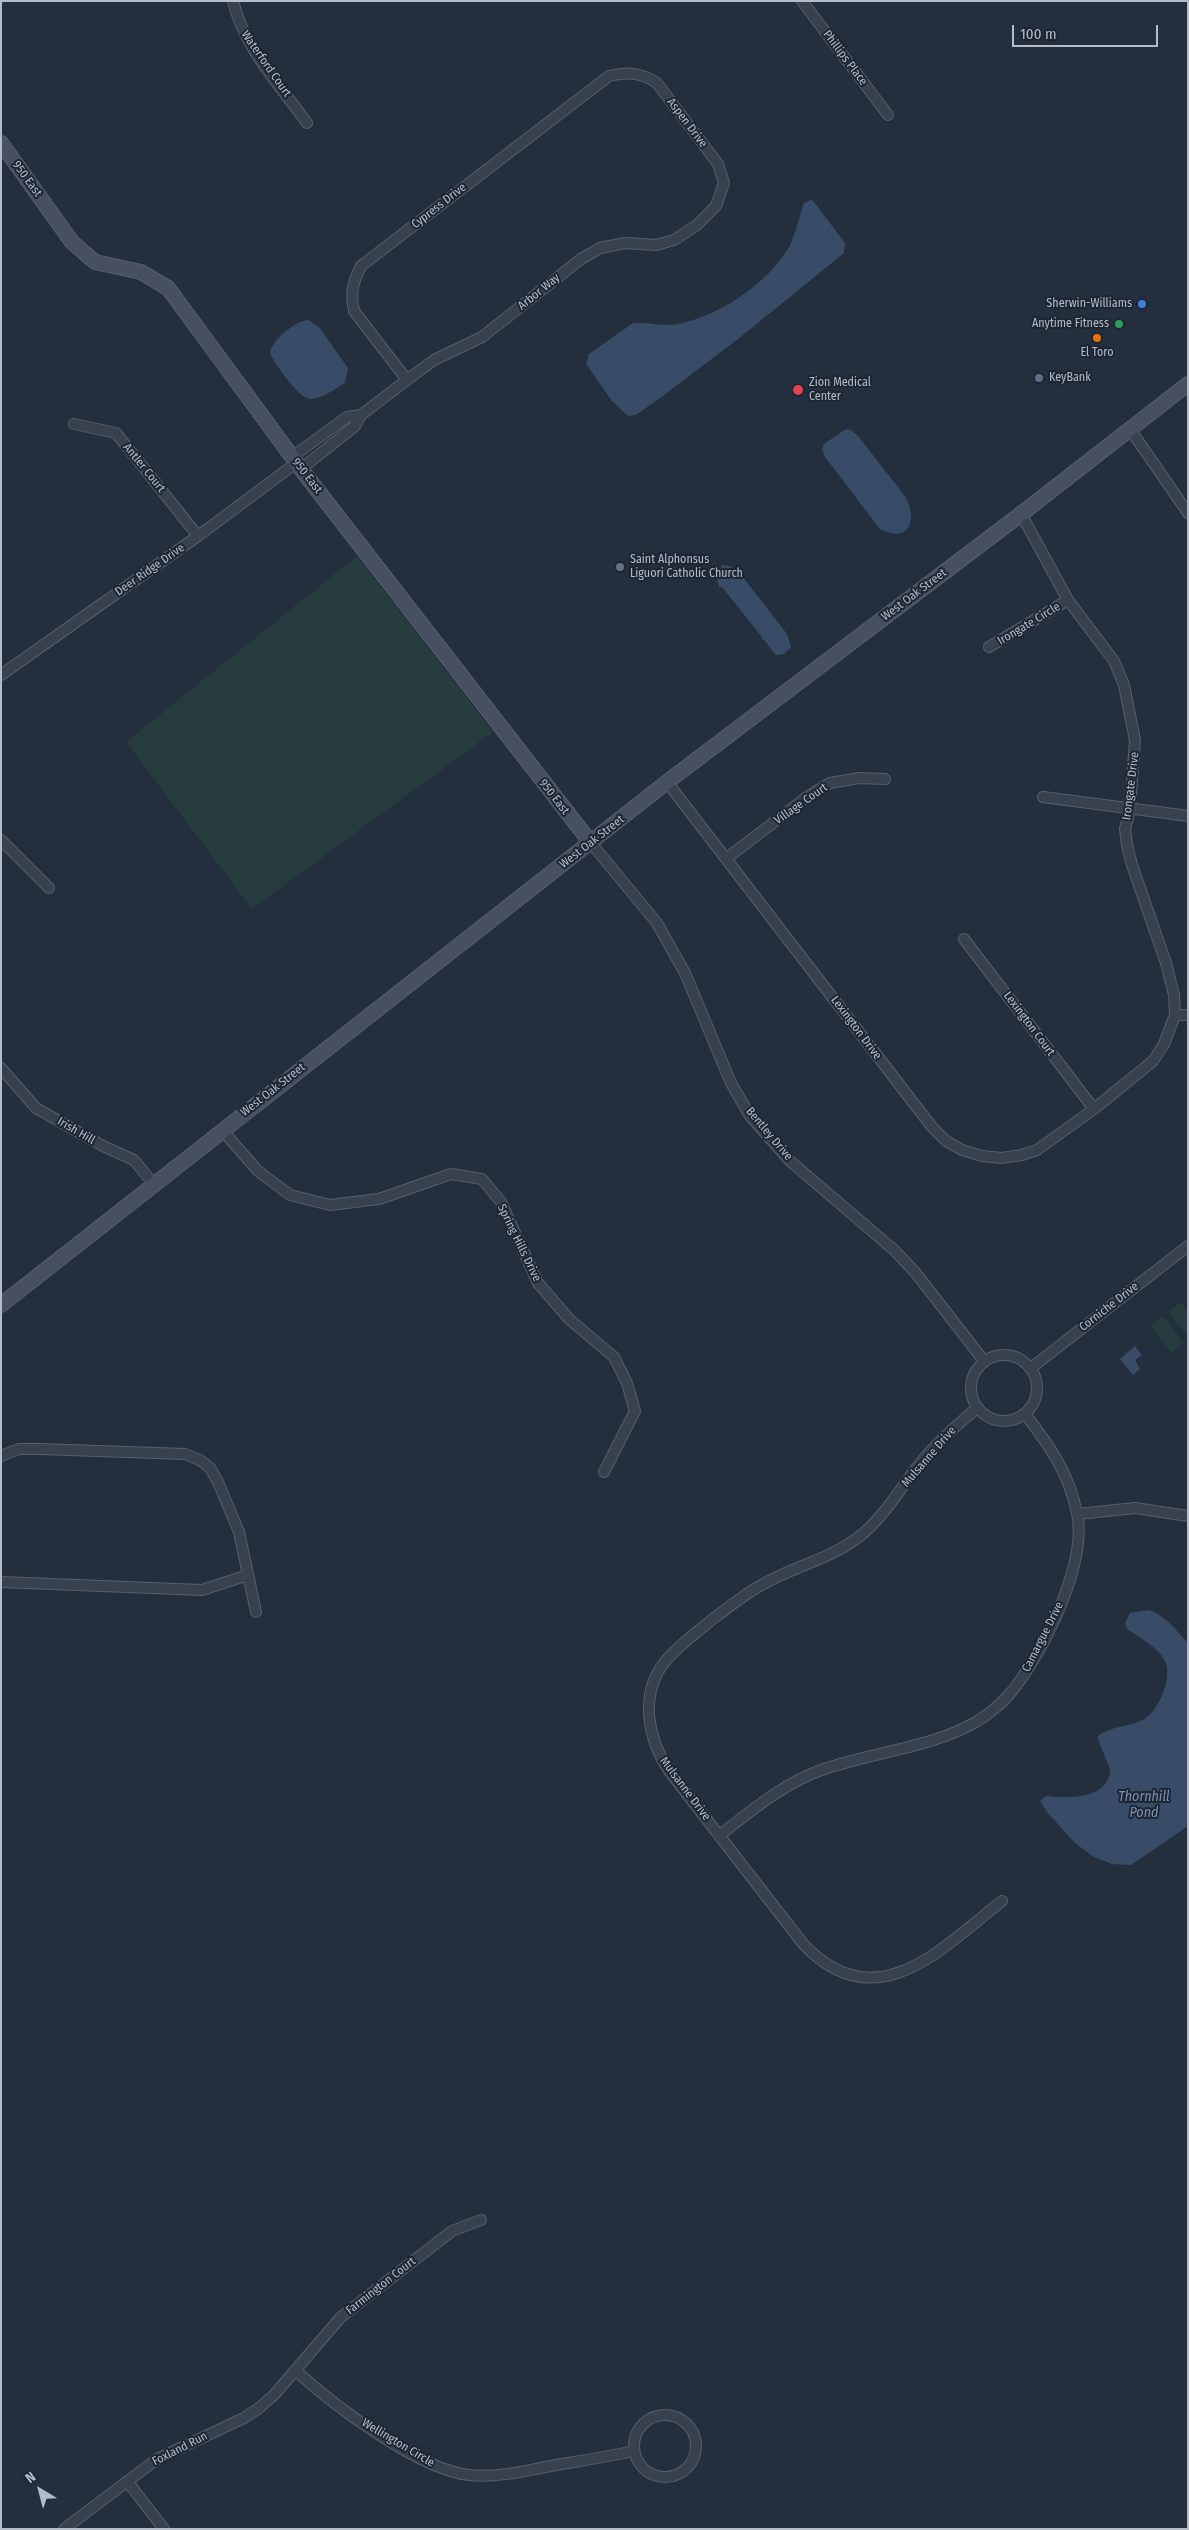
<!DOCTYPE html>
<style>
body{margin:0}
#map{position:relative;width:1189px;height:2530px;overflow:hidden;background:#242f3e;font-family:"Fira Sans Condensed",sans-serif}
canvas{display:block}
.frame{position:absolute;inset:0;border:2px solid #b4bcc9;pointer-events:none}
.north{position:absolute;left:15px;top:2465px;width:50px;height:50px;-webkit-text-stroke:4px #1d2633;paint-order:stroke;rotate:323deg;font-size:14px;font-weight:700;line-height:20px;text-align:center;color:#b4bcc9}
.north::after{content:'';display:block;margin:auto;width:18px;height:22px;background:#b4bcc9;clip-path:polygon(50% 0,100% 100%,50% 72%,0 100%)}
.scale{position:absolute;left:1012px;top:25px;width:146px;height:22px;box-sizing:border-box;border:2px solid #b4bcc9;border-top:0;padding-left:6px;font-size:15px;line-height:18px;white-space:nowrap;color:#b4bcc9;-webkit-text-stroke:4px #1d2633;paint-order:stroke}
</style>
<div id="map">
<canvas width="1189" height="2530"></canvas>
<div class="frame"></div>
<div class="north">N</div>
<div class="scale">100 m</div>
</div>
<script>
const ctx = document.querySelector('canvas').getContext('2d');
ctx.lineJoin = 'round';
function fill(path, color) { ctx.fillStyle = color; ctx.fill(path, 'evenodd'); }
function strokePath(path, color, width, dash) { ctx.strokeStyle = color; ctx.lineWidth = width; ctx.lineCap = dash ? 'butt' : 'round'; ctx.setLineDash(dash || []); ctx.stroke(path); }
function write(font, color, halo, rows, align = 'center') {
  ctx.font = font + ' "Fira Sans Condensed",sans-serif'; ctx.lineWidth = 4; ctx.setLineDash([]); ctx.textBaseline = 'middle'; ctx.strokeStyle = halo; ctx.fillStyle = color; for (const [text, x, y, turn = 0] of rows) {
    ctx.save(); ctx.translate(x, y); ctx.rotate((+turn || 0) * Math.PI / 180); ctx.textAlign = isNaN(turn) ? turn : align; if (halo) ctx.strokeText(text, 0, 0); ctx.fillText(text, 0, 0); ctx.restore();
  }
}
fill(new Path2D(`
 M357,556L493,732L252,909L126,742Z
 M1181,1302L1188,1311V1337L1168,1312Z
 M1163,1316L1184,1343L1172,1353L1150,1326Z`), '#263c3f');
fill(new Path2D(`
 M811,200L814,202L845,243L844,253L738,339L660,398L636,415L628,416L612,401L586,364L589,354L633,323C648,322 663,327 678,324C721,315 767,284 789,247C796,233 799,218 804,203Z
 M308,320L319,327L348,368L345,383C336,388 321,400 310,399C299,399 274,363 270,353C272,340 295,321 308,320Z
 M846,429L851,430L858,436L905,496C918,520 910,544 880,529L825,457L822,450L824,444Z
 M722,565L730,566L739,572L787,634L791,647L784,654L776,655L764,640L761,639L762,637L722,587H719L717,577Z
 M1135,1346L1142,1355L1135,1360L1140,1369L1133,1375L1120,1359Z
 M1148,1610C1165,1614 1176,1631 1188,1643V1826L1131,1865L1112,1864L1094,1857L1075,1843L1047,1812L1040,1801L1046,1796C1068,1798 1109,1800 1110,1769L1097,1737C1109,1726 1130,1727 1144,1719C1159,1711 1173,1677 1165,1661C1159,1648 1139,1637 1127,1629L1125,1623L1130,1613Z`), '#394c67');
const street = new Path2D(`
 M233,1C244,48 279,84 307,123
 M802,1L888,115
 M74,424L116,433L198,536
 M1130,429L1188,513
 M292,457L347,417L361,415
 M301,469L355,426L361,415L407,380L434,360L482,337L581,259L600,248L625,243L656,245L674,240L697,225L716,206L724,183L718,164L657,83C640,72 628,72 609,76L361,266C353,282 350,293 354,311L407,380
 M989,647L1068,600
 M1,675L198,536L296,463
 M667,782L932,1127L946,1141L962,1150L982,1156L1002,1158L1022,1155L1037,1150L1094,1109L1153,1061L1164,1044L1175,1015L1174,995L1166,963L1132,865L1127,845L1125,829L1130,809L1135,740L1124,685L1114,661L1068,600L1021,514
 M1043,797L1188,816
 M1,840L49,888
 M591,843L657,923L685,973L731,1083L750,1116L790,1161L894,1250L915,1272L984,1361
 M727,858L807,797L830,783L859,778L885,779
 M964,939L1094,1109
 M1175,1015H1188
 M1,1068L36,1108L103,1146L134,1160L155,1186
 M222,1130L258,1171L290,1195L330,1205L379,1199L451,1174L482,1179L501,1202L538,1283L569,1319L614,1357L627,1383L635,1411L604,1472
 M971 1388a33 33 0 1 1 66 0a33 33 0 1 1-66 0Z
 M1031,1368L1188,1246
 M977,1408C956,1426 935,1444 918,1466C899,1490 884,1517 860,1536C835,1556 803,1564 775,1578C751,1589 730,1606 709,1622C694,1635 676,1647 664,1663C639,1696 648,1740 670,1772L804,1945C877,2020 941,1949 1002,1901
 M1,1456L19,1449H40L185,1454L200,1460L210,1468L218,1482L239,1532L256,1612
 M1078,1514L1135,1508L1188,1516
 M1,1582L202,1590L248,1575
 M720,1835C753,1809 784,1783 824,1769C874,1752 930,1748 976,1722C987,1715 999,1706 1008,1696C1041,1658 1088,1564 1077,1513C1069,1473 1049,1445 1025,1414
 M295,2370C332,2404 419,2470 469,2475C497,2478 524,2471 551,2466C579,2461 606,2457 634,2451
 M634 2446a31 31 0 1 1 62 0a31 31 0 1 1-62 0Z
 M127,2481L164,2529
 M64,2529L157,2459L244,2418L259,2408L274,2395L341,2317L452,2231L481,2220`);
const secondary = new Path2D(`
 M1,143L72,242L95,262L141,272L168,288L301,469L591,843
 M1,1305L667,782L1021,514L1188,384`);
strokePath(street, '#565f6c', 12);
strokePath(secondary, '#565f6c', 16);
strokePath(street, '#38414e', 10);
strokePath(secondary, '#465061', 14);
for (const [x, y, r, color] of [
 [1142,304,5,"#3f7fe0"],
 [1119,324,5,"#2e9e5b"],
 [1097,338,5,"#e8710a"],
 [1039,378,5,"#5c6f8a"],
 [798,390,6,"#e0444e"],
 [620,567,5,"#6b7280"]
]) { const dot = new Path2D(); dot.arc(x, y, r, 0, 2 * Math.PI); ctx.fillStyle = color; ctx.fill(dot); strokePath(dot, '#1d2633', 2); }
write('12px', '#b4bcc9', '#1d2633', [
 ["Phillips Place",845,58,53],
 ["Waterford Court",266,64,55],
 ["Aspen Drive",687,123,53],
 ["950 East",27,179,54],
 ["Cypress Drive",439,206,-38],
 ["Arbor Way",539,292,-39],
 ["Antler Court",144,468,51],
 ["950 East",307,476,52],
 ["Deer Ridge Drive",150,570,-35],
 ["West Oak Street",914,595,-37],
 ["Irongate Circle",1029,624,-31],
 ["Irongate Drive",1131,786,-83],
 ["950 East",554,797,52],
 ["Village Court",801,804,-35],
 ["West Oak Street",592,842,-38],
 ["Lexington Court",1029,1024,53],
 ["Lexington Drive",856,1028,53],
 ["West Oak Street",273,1090,-38],
 ["Irish Hill",76,1131,30],
 ["Bentley Drive",769,1134,50],
 ["Spring Hills Drive",519,1243,64],
 ["Corniche Drive",1109,1307,-38],
 ["Mulsanne Drive",929,1457,-49],
 ["Camargue Drive",1043,1637,-63],
 ["Mulsanne Drive",685,1789,53],
 ["Farmington Court",381,2286,-38],
 ["Wellington Circle",398,2443,31],
 ["Foxland Run",180,2449,-27]
]);
write('12px', '#b4bcc9', '#1d2633', [
 ["Sherwin-Williams",1132,304,"right"],
 ["Anytime Fitness",1109,324,"right"],
 ["El Toro",1097,353,"center"],
 ["KeyBank",1049,378],
 ["Zion Medical",809,383],
 ["Center",809,397],
 ["Saint Alphonsus",630,560],
 ["Liguori Catholic Church",630,574]
], 'left');
write('italic 14px', '#7c92b1', '#1d2633', [
 ["Thornhill",1144,1797],
 ["Pond",1144,1813]
]);
</script>
